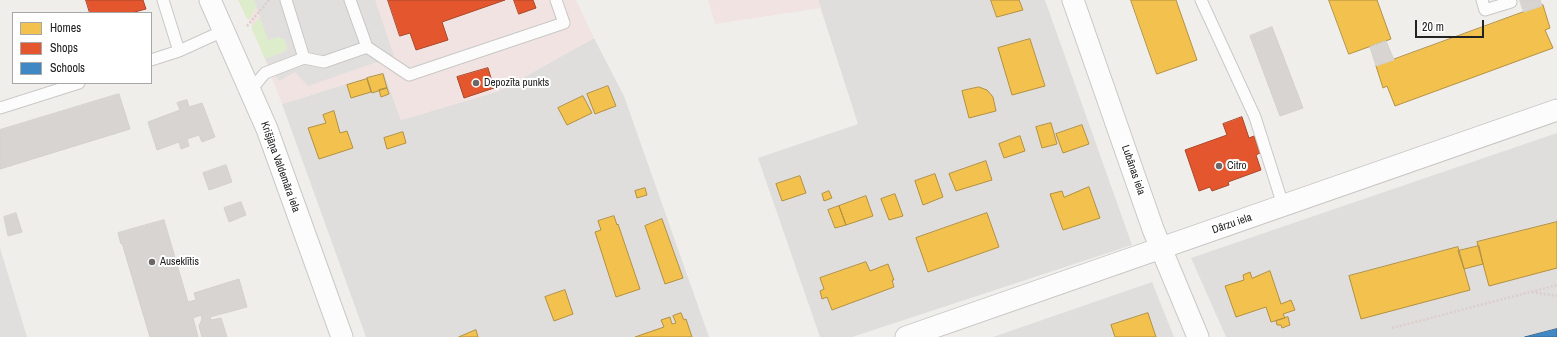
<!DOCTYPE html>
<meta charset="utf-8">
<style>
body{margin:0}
#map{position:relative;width:1557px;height:337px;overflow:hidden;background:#f0eeeb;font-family:"Archivo Narrow",sans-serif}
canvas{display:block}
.legend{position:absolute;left:12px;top:12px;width:140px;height:72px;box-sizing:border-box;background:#fff;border:1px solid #a7a7a7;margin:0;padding:5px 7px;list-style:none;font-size:12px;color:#222}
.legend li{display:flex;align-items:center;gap:8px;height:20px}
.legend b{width:20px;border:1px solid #a7a7a7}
.scale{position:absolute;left:1415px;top:20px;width:69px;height:18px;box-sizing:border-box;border:2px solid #222;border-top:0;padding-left:5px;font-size:12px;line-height:14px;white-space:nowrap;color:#222;-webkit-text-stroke:3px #fff;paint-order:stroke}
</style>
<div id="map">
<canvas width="1557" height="337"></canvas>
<ul class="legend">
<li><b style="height:11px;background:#f2c14e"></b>Homes</li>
<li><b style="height:11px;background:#e4572e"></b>Shops</li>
<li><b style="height:11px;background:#3f88c5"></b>Schools</li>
</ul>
<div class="scale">20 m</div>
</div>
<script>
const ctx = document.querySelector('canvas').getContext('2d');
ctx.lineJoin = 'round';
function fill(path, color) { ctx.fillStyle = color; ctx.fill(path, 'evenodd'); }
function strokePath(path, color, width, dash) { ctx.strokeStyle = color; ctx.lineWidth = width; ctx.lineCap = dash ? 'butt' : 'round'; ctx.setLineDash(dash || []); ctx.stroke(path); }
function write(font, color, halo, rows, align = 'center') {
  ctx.font = font + ' "Archivo Narrow",sans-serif'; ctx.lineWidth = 4; ctx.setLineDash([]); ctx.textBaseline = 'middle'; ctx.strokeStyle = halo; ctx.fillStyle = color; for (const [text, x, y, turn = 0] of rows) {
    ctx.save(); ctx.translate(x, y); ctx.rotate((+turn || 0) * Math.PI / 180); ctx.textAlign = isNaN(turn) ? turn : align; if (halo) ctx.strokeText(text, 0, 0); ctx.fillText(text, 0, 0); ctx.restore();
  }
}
fill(new Path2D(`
 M818,0H1045L1132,245L852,337H820L758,158L858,124Z
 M594,38L624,96L709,337H366L282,104L384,72L401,120L499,91Z
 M1557,133V330L1531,337H1226L1191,258Z
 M1152,282L1174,337H993Z`), '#dfdedc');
fill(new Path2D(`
 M242,0H576L594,38L499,91L401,120L384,72L282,104Z
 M708,0H818L821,8L715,24Z`), '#f1e3e1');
fill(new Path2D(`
 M238,0H254L257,7L249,19H247Z
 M260,17L268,40L278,37L284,39L288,48L284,52L265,59L251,27Z`), '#ddeccb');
fill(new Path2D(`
 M254,0H375L394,56L308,86L295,72L279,81L265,59L284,52L288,48L284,39L278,37L268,40Z
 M0,248L27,337H0Z`), '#e0dfde');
const homes = new Path2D(`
 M991,0H1019L1023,10L997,17Z
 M1131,0H1176L1197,60L1157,74Z
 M1329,0H1377L1391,39L1349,54Z
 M1543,5L1550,28L1545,30L1553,48L1395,106L1387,86L1383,88L1376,66Z
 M1030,39L1045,86L1012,95L998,48Z
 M383,74L387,88L372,93L367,78Z
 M367,79L371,92L351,98L347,85Z
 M608,86L616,106L595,114L587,94Z
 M979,87L987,90L993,97L996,111L969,118L962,91Z
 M387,88L389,94L381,97L379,90Z
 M583,96L592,113L567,125L558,108Z
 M334,111L340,133L347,131L353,148L319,159L308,128L326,123L323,115Z
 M1051,123L1057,144L1042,148L1036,127Z
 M1082,125L1089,144L1063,153L1056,134Z
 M403,132L406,143L387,149L384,138Z
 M1020,136L1025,151L1004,158L999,144Z
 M986,161L992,180L956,191L949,174Z
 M935,174L943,197L923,205L915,181Z
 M800,176L806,193L782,201L776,184Z
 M1089,187L1100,218L1063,230L1050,194L1062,191L1064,197Z
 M645,188L647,195L637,198L635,191Z
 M829,191L832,198L824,201L822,194Z
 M895,194L903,216L889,220L881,199Z
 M866,196L873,216L846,225L839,206Z
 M839,206L846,225L835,228L828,210Z
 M987,213L999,247L928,272L916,238Z
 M614,216L617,225L618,224L640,289L616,297L595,232L601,230L598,221Z
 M662,219L683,278L665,284L645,226Z
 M1557,222V268L1489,286L1477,242Z
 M1479,246L1483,264L1464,269L1458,251Z
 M1458,247L1470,290L1361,319L1349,276Z
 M866,262L870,271L888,264L894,280H892L894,287L832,310L827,297L822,299L820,291L824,289L820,278Z
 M1270,271L1281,304L1291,300L1295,310L1283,314L1285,318L1271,322L1266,307L1236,317L1225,286L1244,280L1243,275L1250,272L1252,278Z
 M565,290L573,314L554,321L545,297Z
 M681,313L684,320L686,319L692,337H635L664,327L661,320L670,317L672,324L676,323L673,316Z
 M1148,313L1156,337H1115L1111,325Z
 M1288,317L1290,325L1282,328L1281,325H1277L1276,321Z
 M476,330L478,337H459Z`);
fill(homes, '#f2c14e');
strokePath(homes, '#b49141', 1);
const shops = new Path2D(`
 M86,0H143L146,9L131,13H90Z
 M388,0H505L442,22L448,40L416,50L410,33L400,36Z
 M514,0H533L536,8L519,14Z
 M488,68L494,88L464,98L457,77Z
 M1242,117L1249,138L1254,136L1260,153L1256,155L1261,170L1228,182L1229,185L1212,191L1210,187L1199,191L1185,150L1227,135L1223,124Z`);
fill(shops, '#e4572e');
strokePath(shops, '#aa472a', 1);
const schools = new Path2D(`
 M1557,329V337H1525Z`);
fill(schools, '#3f88c5');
strokePath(schools, '#366994', 1);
const building = new Path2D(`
 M1520,0H1540L1542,6L1524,12Z
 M1272,27L1303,108L1280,116L1250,36Z
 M1386,41L1394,60L1376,66L1370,47Z
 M119,94L130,129L0,169V130Z
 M187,100L189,107L202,103L215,137L202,142L199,135L187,139L189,146L181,149L179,142L157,150L148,122L180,110L177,103Z
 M226,165L232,182L209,190L203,173Z
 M241,202L246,215L229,222L224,208Z
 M16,213L22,232L8,236L4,217Z
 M164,220L188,302L196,300L194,293L239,279L247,307L210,317L211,320L221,318L227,337H202L199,326L202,319L201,315L193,318L198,337H150L122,243L121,244L118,233Z`);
fill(building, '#d7d4d2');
strokePath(building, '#d3d0cc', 1);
const lane = new Path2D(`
 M163,0L179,51
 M1201,0L1255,117L1283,205
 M1482,0L1485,10L1511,2
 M367,47L409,75L564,23L556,0
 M304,58L324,62L367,47L350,0
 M151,60L179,51L223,31
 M250,91L265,73L304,58L286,0
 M0,108L79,83`);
const street = new Path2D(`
 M210,0L267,129L342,337
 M1073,0L1153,229L1198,337
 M906,337L1557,110`);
strokePath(lane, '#c9c8c7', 13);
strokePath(street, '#c9c8c7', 23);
strokePath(new Path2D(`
 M247,26L269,0
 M1532,292L1557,296
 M1392,328L1557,285`), '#dccecd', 2.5, [2, 2]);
strokePath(lane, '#fdfcfc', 11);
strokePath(street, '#fdfcfc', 21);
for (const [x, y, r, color] of [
 [476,83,4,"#6a6968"],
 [1219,166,4,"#6a6968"],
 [152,262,4,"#6a6968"]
]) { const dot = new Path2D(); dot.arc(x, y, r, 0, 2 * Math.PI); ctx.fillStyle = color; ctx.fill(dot); strokePath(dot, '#fff', 1.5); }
write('11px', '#222', '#fff', [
 ["Depozīta punkts",484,83],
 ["Citro",1227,166],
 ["Auseklītis",160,262]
], 'left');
write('11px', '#222', '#fff', [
 ["Krišjāņa Valdemāra iela",280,167,70],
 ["Lubānas iela",1133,170,71],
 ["Dārzu iela",1232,224,-19]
]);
</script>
